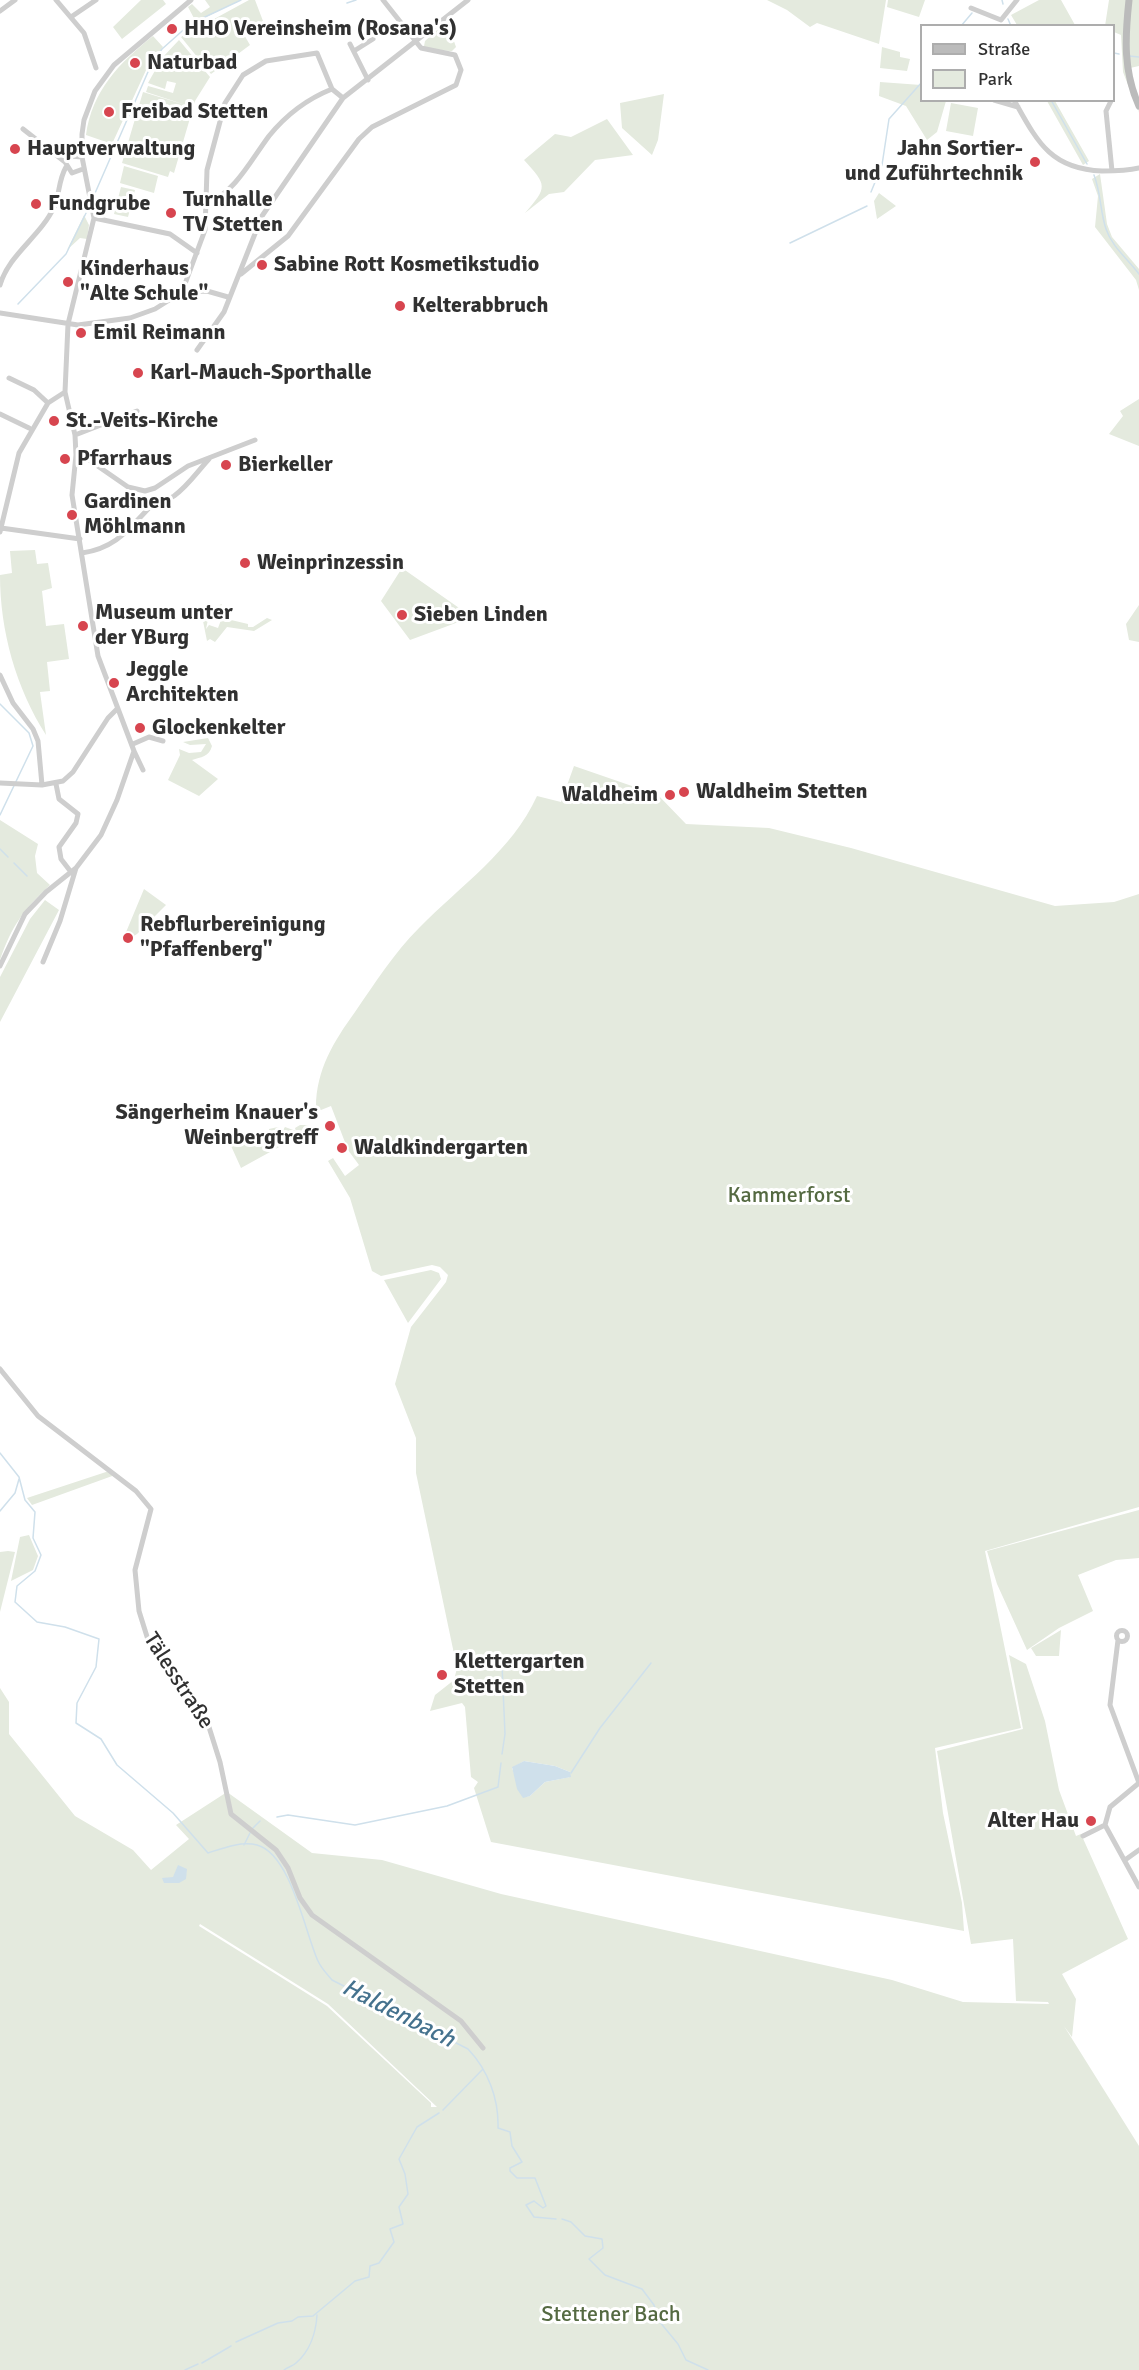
<!DOCTYPE html>
<meta charset="utf-8">
<style>
body{margin:0}
#map{position:relative;width:1139px;height:2370px;overflow:hidden;background:#fff;font-family:Signika,sans-serif}
canvas{display:block}
.legend{position:absolute;left:920px;top:24px;width:195px;height:78px;box-sizing:border-box;background:#fff;border:2px solid #adadad;margin:0;padding:8px 10px;list-style:none;font-size:18px;color:#313131}
.legend li{display:flex;align-items:center;gap:12px;height:30px}
.legend b{width:30px;border:2px solid #adadad}
</style>
<div id="map">
<canvas width="1139" height="2370"></canvas>
<ul class="legend">
<li><b style="height:8px;background:#bbb"></b>Straße</li>
<li><b style="height:16px;background:#e4eade"></b>Park</li>
</ul>
</div>
<script>
const ctx = document.querySelector('canvas').getContext('2d');
ctx.lineJoin = 'round';
function fill(path, color) { ctx.fillStyle = color; ctx.fill(path, 'evenodd'); }
function strokePath(path, color, width, dash) { ctx.strokeStyle = color; ctx.lineWidth = width; ctx.lineCap = dash ? 'butt' : 'round'; ctx.setLineDash(dash || []); ctx.stroke(path); }
function write(font, color, halo, rows, align = 'center') {
  ctx.font = font + ' Signika,sans-serif'; ctx.lineWidth = 6; ctx.setLineDash([]); ctx.textBaseline = 'middle'; ctx.strokeStyle = halo; ctx.fillStyle = color; for (const [text, x, y, turn = 0] of rows) {
    ctx.save(); ctx.translate(x, y); ctx.rotate((+turn || 0) * Math.PI / 180); ctx.textAlign = isNaN(turn) ? turn : align; if (halo) ctx.strokeText(text, 0, 0); ctx.fillText(text, 0, 0); ctx.restore();
  }
}
fill(new Path2D(`
 M141,0H163L166,4L122,39L113,27Z
 M205,0H241L196,22L188,7L192,4L201,13L210,7Z
 M249,0H255L263,21L243,33L250,45L211,74L181,37Z
 M767,0H886L879,44L817,23L810,27L787,10Z
 M888,0H925L919,17L887,7Z
 M1039,0H1061L1075,25H1017L1011,15Z
 M1109,0H1139V66L1130,68L1139,113L1123,72L1121,35L1114,32V26H1105Z
 M447,21L456,47L452,51L427,50L424,46L425,41Z
 M153,36L163,47L147,68L112,144L86,135C92,91 119,63 153,36Z
 M179,40L210,77L195,101L174,173L170,171L168,177L122,163L143,92L189,106L146,92L148,86L173,93L176,83L167,81L165,89L148,83L162,58Z
 M882,47L900,52V57L910,59L907,71L880,68Z
 M880,82L921,85L922,100L946,101L937,132L927,140L906,106L879,96Z
 M664,94L658,140L652,155L622,128L620,103Z
 M1047,101H1055L1089,161L1083,165Z
 M951,103L978,108L973,136L946,131Z
 M607,119L633,155L595,160L564,192L549,194L525,213C548,187 547,185 524,160L555,134L571,137Z
 M124,166L158,176L154,193L120,183Z
 M1100,174L1107,224L1112,237L1139,269V290L1136,280L1095,227L1098,196L1092,179Z
 M121,187L135,190L128,217L114,214Z
 M879,193L896,206L877,219L874,201Z
 M84,215L89,225L87,239L80,238L67,250Z
 M1139,399V446L1109,434L1123,416L1120,411Z
 M35,550L37,564L48,563L52,588L42,591L46,626L64,624L69,659L47,662L50,691L40,692L46,735C16,688 0,631 0,575L12,573L10,551Z
 M402,568L472,617L410,640L381,601Z
 M222,604L220,608L210,610L206,629L209,625L218,628L221,620L212,617L214,616L248,624V627H253L267,618L272,620L254,631L227,627L215,642L210,639L207,641L203,621L209,609Z
 M1139,605V642L1129,640L1126,624Z
 M208,738L212,746C209,757 201,757 192,760L218,779L199,796L168,780L180,755L179,749L189,753L201,752L206,744L190,745L183,742Z
 M574,766L658,795L686,824L769,828L851,848L1055,906L1114,902L1139,894V1507L985,1551L1021,1728L935,1748L943,1813L962,1903L964,1931L491,1842L474,1788L478,1782L471,1777L465,1707L462,1703L430,1711L435,1695L454,1680L457,1668L416,1473V1438L395,1384L411,1327L446,1282L448,1275L440,1267L432,1265L381,1276L372,1271L350,1198L328,1161L333,1158L345,1176L359,1165L348,1150L331,1106L321,1110L316,1107C316,1070 334,1041 355,1012C375,983 394,953 419,928C460,886 512,851 537,796L561,802ZM524,1761L555,1766L570,1772V1777L545,1782L530,1796L523,1797L512,1768Z
 M0,820L38,844L35,856L37,873L50,885C24,909 11,927 0,960Z
 M144,889L166,905L137,934L126,941L124,937Z
 M45,900L59,910L0,1022V977L30,919Z
 M300,1125H309L310,1130L241,1168L227,1137L269,1133V1129L278,1127L283,1130L285,1127L296,1131L295,1128Z
 M431,1270L439,1273L441,1279L408,1323L384,1280Z
 M109,1471L115,1475L32,1505L27,1498Z
 M1139,1510V1558L1116,1560L1078,1575L1093,1611L1059,1628L1027,1650L997,1584L987,1551Z
 M29,1535L38,1556L33,1570L11,1581L20,1537Z
 M8,1551L15,1552L0,1612V1552Z
 M1061,1630L1059,1656H1036L1031,1648Z
 M1009,1655L1026,1664L1045,1721L1059,1790L1076,1836L1081,1834L1128,1939L1062,1974L1076,1999L1072,2037L1064,2026L1139,2146V2370H0V1688L9,1702V1734L75,1816L133,1850L151,1870L189,1839L176,1825L227,1792L312,1853L382,1860L501,1894L892,1980L963,2002L1049,2004L1048,2002L1016,2001L1013,1939L971,1944L937,1751L1023,1729ZM200,1924L328,2004L437,2107H431V2103L327,2006L199,1926Z`), '#e4eade');
fill(new Path2D(`
 M524,1761L555,1766L570,1772L571,1777L545,1782L530,1796L523,1798L517,1789L512,1767Z
 M178,1865L187,1869L186,1879L179,1883H164L162,1878L173,1877Z`), '#cfe0eb');
strokePath(new Path2D(`
 M1002,0L1003,4
 M347,3L356,0
 M1008,19L1011,26
 M961,26L972,13
 M1114,53L1119,54
 M1129,56L1139,57
 M1051,100L1087,164
 M1094,175C1101,193 1100,211 1106,229C1112,247 1128,259 1139,274
 M871,192L882,165L889,119L922,82
 M92,200L151,65L162,49L190,24L241,0
 M790,243L867,206
 M18,304L66,254L89,207
 M0,704L29,733L33,746L0,815
 M0,849L8,857
 M14,863L27,876
 M0,1453L19,1477L25,1500L35,1512L33,1538L41,1555L35,1571L17,1586L15,1602L37,1622L65,1627L99,1639L96,1667L77,1703L76,1723L101,1739L117,1765L173,1813L208,1853C223,1848 241,1841 257,1845C291,1854 305,1933 318,1961C321,1968 327,1974 332,1980L468,2049C488,2070 499,2099 498,2128L510,2132L512,2146L522,2162L510,2168V2171L517,2178H535L546,2206L543,2208L534,2201L526,2205L534,2217L556,2219
 M0,1511L15,1493L19,1479
 M502,1754L505,1734L502,1665
 M571,1773L600,1728L651,1663
 M277,1817L288,1815L355,1825L447,1806L498,1787L501,1763
 M252,1829L260,1821
 M244,1845L250,1833
 M443,2110L482,2070
 M562,2219L571,2222L585,2236L602,2239L603,2248L589,2259L605,2275L642,2289L654,2305L659,2321L678,2344L686,2360L708,2370
 M236,2342L278,2323L292,2321L298,2317L313,2316L355,2281L369,2277L370,2266L379,2263L394,2242L390,2229L403,2224L399,2207L408,2194L405,2174L399,2159L417,2127L439,2113
 M202,2363L231,2346
 M185,2370L198,2364
 M284,2370C288,2367 293,2366 296,2363C310,2351 316,2332 317,2315`), '#cfe0eb', 1.5);
strokePath(new Path2D(`
 M56,0L84,33L96,68
 M971,8L1001,20L1017,0
 M0,11L15,0
 M71,17L96,0
 M350,44L368,80
 M354,51L373,39
 M994,100L1018,107
 M1014,100C1037,141 1050,169 1102,171C1114,171 1127,171 1139,168
 M1111,101L1106,111L1112,171
 M23,129L65,162L72,173L83,169
 M65,162L71,156L82,157
 M207,205C237,189 249,163 269,136C286,115 307,99 332,89
 M94,218L170,234L197,253
 M241,274L288,236L359,139L372,127L456,85L461,70L455,55L421,48L383,0
 M0,285C9,254 41,236 54,207C60,194 58,181 66,167
 M182,292L205,230L207,170L225,103L243,75L266,61L317,53L332,89L343,98
 M0,313L78,325L130,318L155,309L182,292L207,291L228,297
 M197,350L224,312L262,216L343,98L468,0
 M9,378L34,390L48,403
 M0,414L29,428
 M75,435L137,411
 M76,455L89,460L128,487L145,491L155,488L188,466L255,440
 M1,528L80,539
 M0,532L19,453L48,403L65,392
 M82,553C115,548 127,531 149,508C155,502 166,501 174,496C188,486 197,472 209,459
 M0,675L13,703L33,729L38,741L42,785
 M133,744L149,737L163,741
 M134,751L143,770
 M0,783L42,785L63,781L73,772L108,718L117,709
 M56,784L59,799L78,814L76,823L59,847L61,859L71,872
 M43,962L60,921L76,868
 M0,966L25,914L46,892L76,868L101,835L117,800L134,751L98,656L72,495L76,455L75,435L65,392L68,324L94,218L82,157V134L84,120L95,91L114,65L191,0
 M0,1369L38,1416L136,1491L151,1509L135,1570L139,1611L149,1643L208,1724L220,1762L231,1814L276,1850L288,1868L300,1898L312,1915L461,2021L483,2048
 M1116.5 1636a5.5 5.5 0 1 1 11 0a5.5 5.5 0 1 1-11 0Z
 M1105,1825L1110,1807L1139,1783L1110,1705L1118,1640
 M1105,1825L1139,1887
 M1083,1836L1105,1825
 M1125,1860L1139,1850`), '#cecece', 5);
strokePath(new Path2D(`
 M1129,0C1125,37 1123,71 1139,106`), '#bbb', 7);
for (const [x, y, r, color] of [
 [172,29,6,"#d7454f"],
 [135,63,6,"#d7454f"],
 [109,112,6,"#d7454f"],
 [15,149,6,"#d7454f"],
 [1035,162,6,"#d7454f"],
 [36,204,6,"#d7454f"],
 [171,213,6,"#d7454f"],
 [262,265,6,"#d7454f"],
 [68,282,6,"#d7454f"],
 [400,306,6,"#d7454f"],
 [81,333,6,"#d7454f"],
 [138,373,6,"#d7454f"],
 [54,421,6,"#d7454f"],
 [65,459,6,"#d7454f"],
 [226,465,6,"#d7454f"],
 [72,515,6,"#d7454f"],
 [245,563,6,"#d7454f"],
 [402,615,6,"#d7454f"],
 [83,626,6,"#d7454f"],
 [114,683,6,"#d7454f"],
 [140,728,6,"#d7454f"],
 [684,792,6,"#d7454f"],
 [670,795,6,"#d7454f"],
 [128,938,6,"#d7454f"],
 [330,1126,6,"#d7454f"],
 [342,1148,6,"#d7454f"],
 [442,1675,6,"#d7454f"],
 [1091,1821,6,"#d7454f"]
]) { const dot = new Path2D(); dot.arc(x, y, r, 0, 2 * Math.PI); ctx.fillStyle = color; ctx.fill(dot); strokePath(dot, '#fff', 2); }
write('bold 22px', '#313131', '#fff', [
 ["HHO Vereinsheim (Rosana's)",184,29],
 ["Naturbad",147,63],
 ["Freibad Stetten",121,112],
 ["Hauptverwaltung",27,149],
 ["Jahn Sortier-",1023,149,"right"],
 ["und Zuführtechnik",1023,174,"right"],
 ["Turnhalle",183,200],
 ["TV Stetten",183,225],
 ["Fundgrube",48,204],
 ["Sabine Rott Kosmetikstudio",274,265],
 ["Kinderhaus",80,269],
 ["\"Alte Schule\"",80,294],
 ["Kelterabbruch",412,306],
 ["Emil Reimann",93,333],
 ["Karl-Mauch-Sporthalle",150,373],
 ["St.-Veits-Kirche",66,421],
 ["Pfarrhaus",77,459],
 ["Bierkeller",238,465],
 ["Gardinen",84,502],
 ["Möhlmann",84,527],
 ["Weinprinzessin",257,563],
 ["Museum unter",95,613],
 ["der YBurg",95,638],
 ["Sieben Linden",414,615],
 ["Jeggle",126,670],
 ["Architekten",126,695],
 ["Glockenkelter",152,728],
 ["Waldheim Stetten",696,792],
 ["Waldheim",658,795,"right"],
 ["Rebflurbereinigung",140,925],
 ["\"Pfaffenberg\"",140,950],
 ["Sängerheim Knauer's",318,1113,"right"],
 ["Weinbergtreff",318,1138,"right"],
 ["Waldkindergarten",354,1148],
 ["Klettergarten",454,1662],
 ["Stetten",454,1687],
 ["Alter Hau",1079,1821,"right"]
], 'left');
write('22px', '#556a42', '#fff', [
 ["Kammerforst",789,1196],
 ["Stettener Bach",611,2315]
]);
write('22px', '#313131', '#fff', [
 ["Tälesstraße",178,1681,57]
]);
write('italic 24px', '#45728e', '#fff', [
 ["Haldenbach",398,2014,27]
]);
</script>
